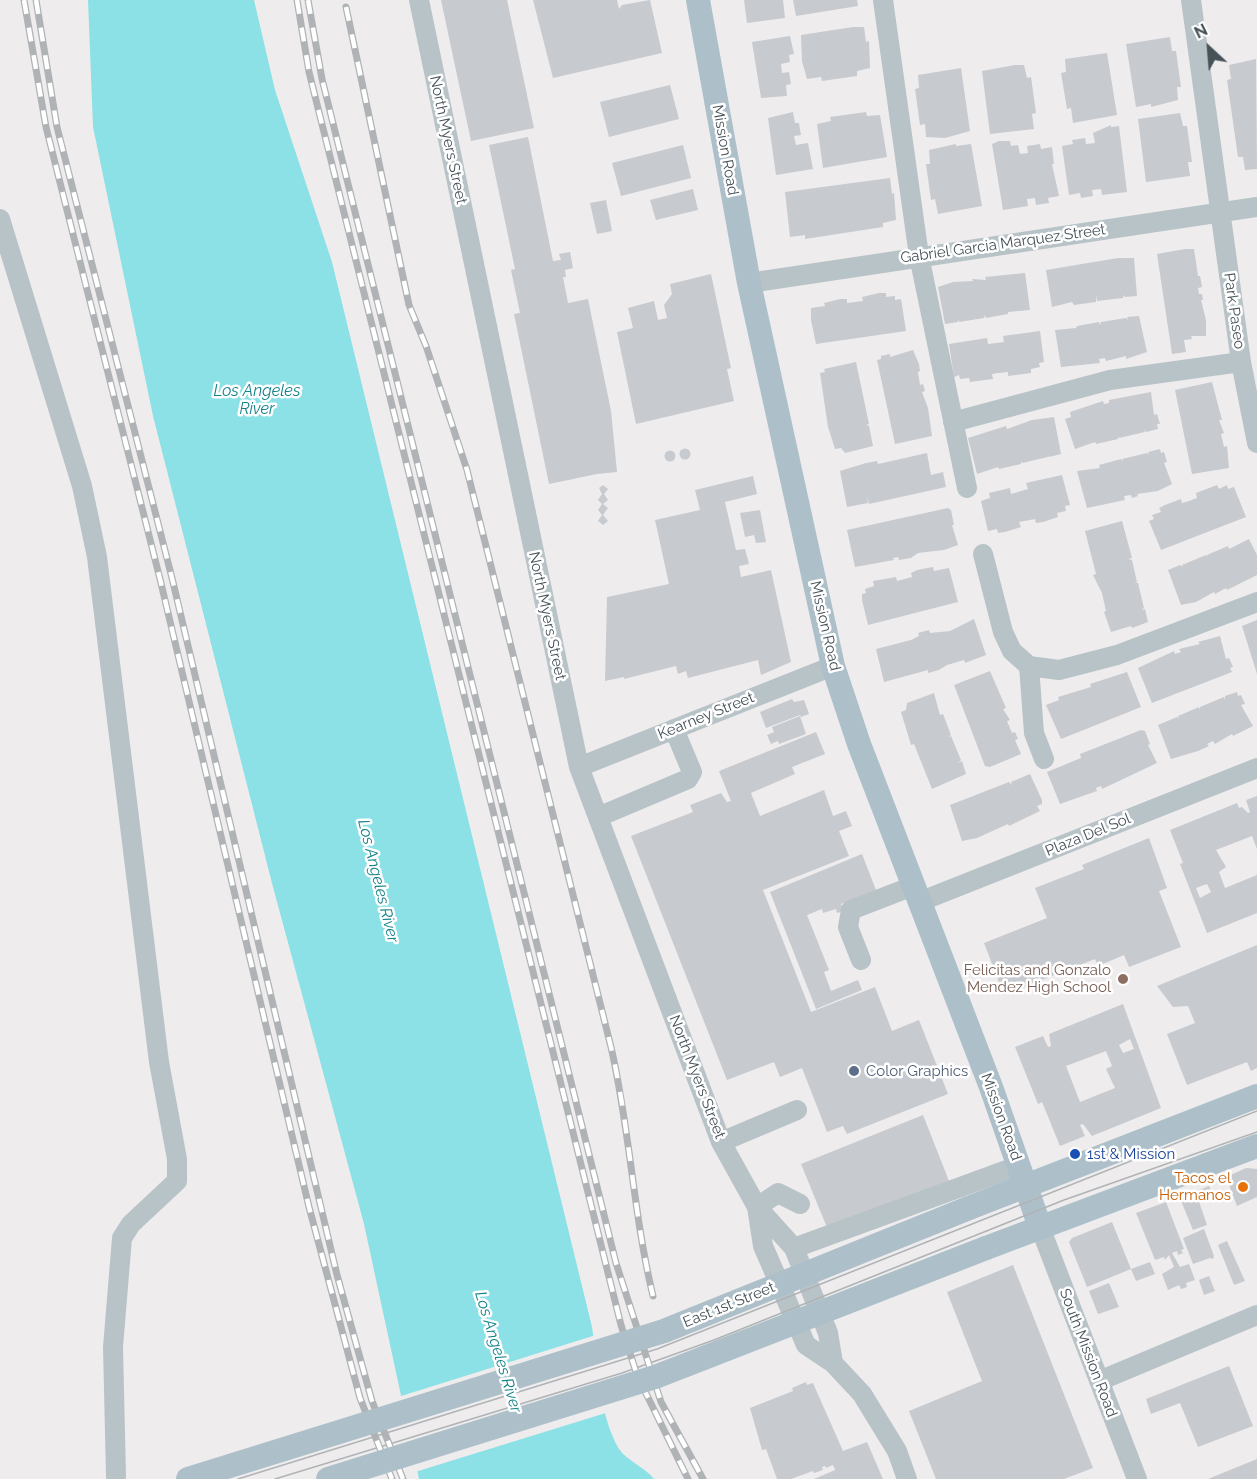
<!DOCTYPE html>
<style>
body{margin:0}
#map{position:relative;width:1257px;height:1479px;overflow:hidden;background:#efeced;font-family:Raleway,sans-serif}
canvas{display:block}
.north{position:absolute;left:1179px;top:18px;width:60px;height:60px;-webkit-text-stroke:4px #fff;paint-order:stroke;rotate:334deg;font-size:16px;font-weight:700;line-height:24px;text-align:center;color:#465258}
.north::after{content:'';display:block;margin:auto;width:21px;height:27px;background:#465258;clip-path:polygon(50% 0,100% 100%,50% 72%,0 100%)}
</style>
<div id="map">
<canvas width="1257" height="1479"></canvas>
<div class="north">N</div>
</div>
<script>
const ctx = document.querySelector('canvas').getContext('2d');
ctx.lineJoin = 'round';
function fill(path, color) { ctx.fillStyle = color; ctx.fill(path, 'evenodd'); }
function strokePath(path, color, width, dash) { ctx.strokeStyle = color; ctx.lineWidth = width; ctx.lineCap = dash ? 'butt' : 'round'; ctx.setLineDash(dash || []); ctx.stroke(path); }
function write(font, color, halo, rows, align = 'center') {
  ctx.font = font + ' Raleway,sans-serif'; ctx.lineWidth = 5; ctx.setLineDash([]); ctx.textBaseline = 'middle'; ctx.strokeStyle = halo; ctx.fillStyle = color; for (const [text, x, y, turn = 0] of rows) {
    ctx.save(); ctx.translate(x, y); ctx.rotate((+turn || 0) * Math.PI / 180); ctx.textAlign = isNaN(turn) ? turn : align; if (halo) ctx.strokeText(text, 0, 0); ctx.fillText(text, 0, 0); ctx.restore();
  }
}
fill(new Path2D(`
 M88,0H254L275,90L332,262L592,1327C598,1366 599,1415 619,1449C627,1461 645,1467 654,1479H419L364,1224L273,887L153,416L93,127Z`), '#8be1e6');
fill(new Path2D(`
 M596,1335L609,1412L415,1472L398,1397Z`), '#efeced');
fill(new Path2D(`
 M441,0H507L534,128L471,141Z
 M533,0H617L619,9L622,5L650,0L662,53L553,78Z
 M744,0H783L785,18L747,23Z
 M793,0H857L858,6L796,16Z
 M853,27H864L866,42L869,41L870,68L857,71V76L822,81L821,77L807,79L802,61L801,35Z
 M790,36L794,54L789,55L790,62L781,64L782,73L789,72L791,84L786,85L787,96L761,98L752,42Z
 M1170,37L1172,51H1176L1181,87H1177L1178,100L1151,107V104L1136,107L1126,44Z
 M1107,53L1117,115L1073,123L1071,108L1067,109L1061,73L1066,72L1065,59Z
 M1256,59L1257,169L1245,170L1243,157H1238L1227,80L1231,79L1229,65Z
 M1015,65H1024L1027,78L1031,77L1036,113L1032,114L1034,129L990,134L982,71Z
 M961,68L970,131L945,138L926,137L925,124L920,125L915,89L919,88L918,75Z
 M670,85L679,119L609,137L600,102Z
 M793,112L795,123H799L801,135L794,136L796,145L808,143L813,169L776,175L768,118Z
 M866,112L867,116L880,115L887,157L823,168L817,124L831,121L830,117Z
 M1180,113L1183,126H1187L1192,162H1188L1190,176L1146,182L1138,119Z
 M1111,125V127L1119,126L1127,192L1102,195L1101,189L1092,190L1093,196L1081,198L1080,193L1069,195L1062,146L1073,144L1072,140L1085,138L1086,144L1095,143L1093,133Z
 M528,137L553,261L561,260L559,254L570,252L573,268L565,270L566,277H563L568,303L588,299L611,411L617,472L597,474L549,484L514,314L520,313L511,270L515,269L489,145Z
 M999,141H1010L1011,146L1018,145L1020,154L1028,153L1027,146L1040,144L1041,149L1052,147L1054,164H1052L1059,196L1048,198L1049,203L1036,205L1035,198L1027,199L1028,206L1003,210L992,144Z
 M956,144V146L971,144L982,206L938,214L935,199L931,200L926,164H930L929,150Z
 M683,145L691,178L621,196L612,163Z
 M890,178L892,194L894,193L896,220L883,223V227L805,239V235L790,237L785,192Z
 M693,189L698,210L656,220L650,200Z
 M606,200L612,231L597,234L590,203Z
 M1185,249H1194L1198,276H1200L1202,287L1198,288L1199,294H1202L1203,300H1201L1206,320V336H1191L1192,339L1184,340L1186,352L1172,354L1157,254Z
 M1118,258H1134L1137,296L1125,297L1124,295L1123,298L1097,301L1096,295V302L1074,305L1072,302L1052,307L1046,270Z
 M1025,273L1030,310L1008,312V314L986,318L985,315L984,318L959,322V319L958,322L945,324L938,287L953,282L973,281L972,279L986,280L985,277Z
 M711,274L731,368L727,369L734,401L636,424L617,332L633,328L628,308L654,301L658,320L667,318L664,305L672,294L670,284Z
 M879,293H886V297L895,296V300L901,299L906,331L816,344L811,320V308L825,306L824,303L840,299H847V303L863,301L862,297Z
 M1139,316L1147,352L1126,359V356L1106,361L1105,358L1099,359L1100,363L1061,367L1055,330L1076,328L1077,326L1099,322L1100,325L1101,322L1126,318L1128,320L1127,317Z
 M1040,331L1044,362L1039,363L1040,367L1031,369V373L1008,376V372L999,373L992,374L993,379L970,382L969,378L960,379L959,375L954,377L949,344L987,338L988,344L1004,342L1003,336Z
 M913,350L919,364L920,371L918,372L920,385L923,384L925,391L922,392L928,408L932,436L895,444L877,360L881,359V356L890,354V357Z
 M856,362L869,424L866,425L869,426L873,446L845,453L841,448L835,449L828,427L820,373L825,372L824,369Z
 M1212,382L1222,420H1219L1224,433L1221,434L1224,447L1227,446L1229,468L1192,474L1175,390Z
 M1151,392L1154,415L1157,414L1160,424H1157L1158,429L1146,432L1144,429L1145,432L1119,438V436L1118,439L1096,444L1095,442L1075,449L1065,419L1071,417L1070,412L1103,401L1104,404L1109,403V400Z
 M1054,417L1061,454L1049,457L1047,455L1048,457L1022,463L1021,461V464L999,469L998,467L977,474L968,438L1006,426L1007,429L1032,420Z
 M679.5 454a5.5 5.5 0 1 1 11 0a5.5 5.5 0 1 1-11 0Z
 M1160,449L1161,453L1164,452L1167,462L1164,463L1172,484L1158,491L1137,494L1138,496L1132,498L1131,495L1124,496L1125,500L1087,508L1077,471L1100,468L1099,465L1121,459L1123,462L1122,459L1147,453L1149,455L1148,452Z
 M664.5 456a5.5 5.5 0 1 1 11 0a5.5 5.5 0 1 1-11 0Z
 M927,453L931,475L943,472L946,487L869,504L867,496L868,503L847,507L840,471L866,463L877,461L878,464Z
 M1062,475L1070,505L1065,506L1066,511L1057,513L1058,517L1043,522L1036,523L1035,519L1019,522L1021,527L1005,532L998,533L997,529L988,531L981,501L990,498L989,493L1010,488L1011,494L1028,489L1026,483Z
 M753,476L757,494L725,502L736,550L745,549L749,564L739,566L741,577L771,570L791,662L761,675L758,660L688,678L686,671L678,674L676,666L624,679V677L605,681L607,597L669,584L655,520L700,510L695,490Z
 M603,485L608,489L604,494L608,500L603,504L608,508L603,515L608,521L603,525L598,521L602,515L598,510L602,504L598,500L602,494L599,488Z
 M1217,485L1219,489L1227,485L1228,489L1234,487L1246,517L1161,550L1149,521L1154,519L1152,515L1161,512L1159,508L1165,505L1181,499L1182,503L1189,501L1197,498L1196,493Z
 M948,508L951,510L954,525H952L958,545L944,550L918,553L911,558L899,560L898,557L893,558L894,560L855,567L847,530Z
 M760,510L766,542L756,543L754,535L745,537L740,513Z
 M1122,521L1132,558L1128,559L1132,560L1137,582H1134L1138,583L1144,608L1141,610L1145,609L1148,622L1132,628L1131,626L1111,632L1104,612L1106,611L1102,593L1093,575L1096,574L1085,531Z
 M1249,539L1257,555V575L1227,590L1226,588L1215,594L1214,592L1196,602L1181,605L1168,570L1180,565L1183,567L1182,565L1206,555L1208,557L1207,555L1228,546L1229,549Z
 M933,567L934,571L949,568L958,602L868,625L862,600V594L866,593L865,589L874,586L873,581L896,577L897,581L912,577L911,573L917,570Z
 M974,619L986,655L965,663L964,660L947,665L939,670L928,673V670L884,682L876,649L911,640L919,636L918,633L929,630L930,633L950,631Z
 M1257,620V674L1242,626Z
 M1220,636L1226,659L1229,658L1233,667L1230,668L1232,672L1152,703L1138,668L1174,651L1175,654L1181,652L1179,649L1200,644L1198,642Z
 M990,671L1006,708L1003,709L1010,720L1007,721L1012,733L1015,732L1018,739L1015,740L1021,754L990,767L985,766L954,685Z
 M1127,672L1141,707L1061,739L1046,705L1059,700L1058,697L1091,687L1090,684Z
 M1237,692L1238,696L1241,695L1245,704L1241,705L1253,726L1233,736L1232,734L1215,744L1213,741L1207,744L1209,746L1198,751L1171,759L1158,725L1177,717L1179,719L1178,716L1199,707L1200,710V707L1224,697L1225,700V696Z
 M934,693L940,715L943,714L951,735L948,737L951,736L961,760L958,763L962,761L966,774L932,789L914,744L911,745L901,712L906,710L907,703Z
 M792,699L794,702L804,700L809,714L801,717L800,715L766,728L760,712Z
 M800,716L806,734L779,744L778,741L771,744L767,735L774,732L772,727Z
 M1141,730L1145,731L1150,744L1148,745L1157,763L1102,789L1101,786L1096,788L1097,791L1060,804L1047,772L1081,758L1080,754Z
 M816,732L825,754L792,767L795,774L751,793L760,816L824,790L833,816L846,811L852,826L839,831L849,856L763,890L811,1012L875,987L892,1031L919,1020L948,1094L847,1134L843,1126L827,1132L802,1068L780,1077L774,1062L727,1080L631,836L693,812L690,805L721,793L727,802L731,801L719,771Z
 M1030,774L1042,800V804L1037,806L1040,811L1009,826L1008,824L977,838L962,841L950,805L1009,782L1012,785L1011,782Z
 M1257,796V849L1252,836L1216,850L1226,867L1219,872L1225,888L1257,875V913L1207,933L1180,864L1183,863L1170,830L1237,803L1239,808L1242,807L1248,813L1250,812L1246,800ZM1207,884L1211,892L1200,898L1196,888Z
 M1149,838L1167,888L1159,891L1181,947L1129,967L1124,955L1098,966L1095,959L1004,995L984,943L1047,918L1035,888L1084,869L1082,865Z
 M862,854L876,890L841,904L844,911L837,913L836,909L823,913L822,909L807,915L829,970L824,972L831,991L858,980L862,990L816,1009L770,892Z
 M1257,945V1068L1251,1071L1247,1062L1187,1085L1167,1034L1195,1023L1188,1006L1173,1007L1157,986Z
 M1123,1004L1161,1108L1092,1136L1083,1124L1080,1125L1085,1136L1060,1146L1042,1102L1038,1104L1015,1047L1043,1036L1048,1047L1051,1046L1049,1034ZM1130,1039L1134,1049L1123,1053L1119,1045ZM1106,1051L1112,1066L1106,1069L1115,1088L1080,1102L1066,1066Z
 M923,1115L949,1181L828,1230L801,1164Z
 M1246,1168L1257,1169V1197L1237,1206L1226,1177Z
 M1209,1186L1214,1197L1202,1202L1197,1191Z
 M1195,1190L1207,1225L1193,1230L1179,1196Z
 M1166,1202L1184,1249L1181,1250L1183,1253L1178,1255L1177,1251L1172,1253L1180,1267L1189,1264L1195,1280L1186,1283L1187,1287L1181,1289L1179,1285L1168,1290L1162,1274L1174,1267L1169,1255L1165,1260L1164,1257L1155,1260L1136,1213Z
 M1112,1222L1131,1269L1087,1287L1069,1242L1072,1238Z
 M1204,1229L1214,1256L1213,1259L1210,1258L1193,1264L1183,1238Z
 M1227,1241L1245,1281L1234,1285L1218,1245Z
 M1150,1262L1155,1274L1136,1281L1131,1269Z
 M1013,1265L1093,1468L1064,1479H936L909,1411L982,1381L947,1292Z
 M1209,1276L1215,1291L1204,1295L1199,1280Z
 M1109,1283L1119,1307L1098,1314L1089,1291Z
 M1229,1366L1253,1426L1198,1447L1180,1403L1151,1414L1146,1399Z
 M806,1382L807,1385L813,1383L843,1451L867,1442L883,1479H814L835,1470L833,1465L826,1468L825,1466L822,1467L823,1470L814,1473L813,1471L791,1479H777L766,1449L762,1450L750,1408L793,1391L792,1388Z
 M1257,1459V1479H1208Z`), '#c7cacf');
strokePath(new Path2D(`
 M419,0L579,767L721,1142L757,1207L794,1248L828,1333L833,1363
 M883,0L919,256L967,488
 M1191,0L1241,362L1257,443
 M0,219L82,486L97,557L159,1062L177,1159V1181L131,1224L122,1238L113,1347L116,1476
 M749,283L1257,207
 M953,422L1110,380L1241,362
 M983,554L1003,632L1012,651L1029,666L1059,670L1117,655L1257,602
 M1029,666L1034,733L1044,759
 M579,767L833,666
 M598,817L688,779L692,772L674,729
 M919,902L1257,768
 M861,960L848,927L851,910L913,886
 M721,1142L797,1110
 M757,1207L763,1246L806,1345L833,1363L862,1394L897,1451L907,1479
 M757,1207L778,1193L800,1204
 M1040,1227L1137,1479
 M794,1248L1018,1166
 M1099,1381L1257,1315`), '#b8c3c8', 20);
strokePath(new Path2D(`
 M698,0L749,283L833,666L859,744L991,1087L1040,1227
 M969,1208L1257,1096
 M986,1248L1257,1146`), '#adc0ca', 24);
strokePath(new Path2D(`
 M238,1479L657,1349L1257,1111
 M275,1479L622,1373L714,1340L1064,1200L1257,1132`), '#afb3b6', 1.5);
const rail = new Path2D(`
 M24,0L46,127L160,579L309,1207L360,1398L392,1479
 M36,0L57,127L172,578L337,1275L372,1401L403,1479
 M297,0L309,72L621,1325L637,1375L688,1479
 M308,0L322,79L616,1263L661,1402L703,1479
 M346,7L409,305L426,346L467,470L611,1047C630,1129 633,1213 653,1296`);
strokePath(rail, '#afb3b6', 7);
strokePath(rail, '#fff', 4.5, [14]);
strokePath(new Path2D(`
 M188,1479L664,1331L969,1208
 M328,1479L655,1377L986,1248`), '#adc0ca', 24);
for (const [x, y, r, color] of [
 [1123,979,6,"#8d6e63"],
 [854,1071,6,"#5c6f8a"],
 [1075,1154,6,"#1a4fb4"],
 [1243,1187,6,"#e8710a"]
]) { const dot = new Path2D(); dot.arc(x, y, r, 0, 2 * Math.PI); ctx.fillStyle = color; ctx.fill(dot); strokePath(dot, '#fff', 2); }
write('15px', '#465258', '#fff', [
 ["North Myers Street",448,140,78],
 ["Mission Road",725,150,80],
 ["Gabriel Garcia Marquez Street",1003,244,-8],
 ["Park Paseo",1234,311,82],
 ["North Myers Street",547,616,78],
 ["Mission Road",825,626,77],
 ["Kearney Street",706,716,-22],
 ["Plaza Del Sol",1088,835,-22],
 ["North Myers Street",697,1077,69],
 ["Mission Road",1001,1117,70],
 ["East 1st Street",729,1305,-22],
 ["South Mission Road",1088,1353,69]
]);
write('15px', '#785e54', '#fff', [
 ["Felicitas and Gonzalo",1111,970],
 ["Mendez High School",1111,987]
], 'right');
write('15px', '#4e5e75', '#fff', [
 ["Color Graphics",866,1071]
], 'left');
write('15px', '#164399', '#fff', [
 ["1st & Mission",1087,1154]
], 'left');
write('15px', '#c56008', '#fff', [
 ["Tacos el",1231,1178],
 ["Hermanos",1231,1195]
], 'right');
write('italic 16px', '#138289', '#fff', [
 ["Los Angeles",257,391],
 ["River",257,409],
 ["Los Angeles River",378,881,76],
 ["Los Angeles River",498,1352,73]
]);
</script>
